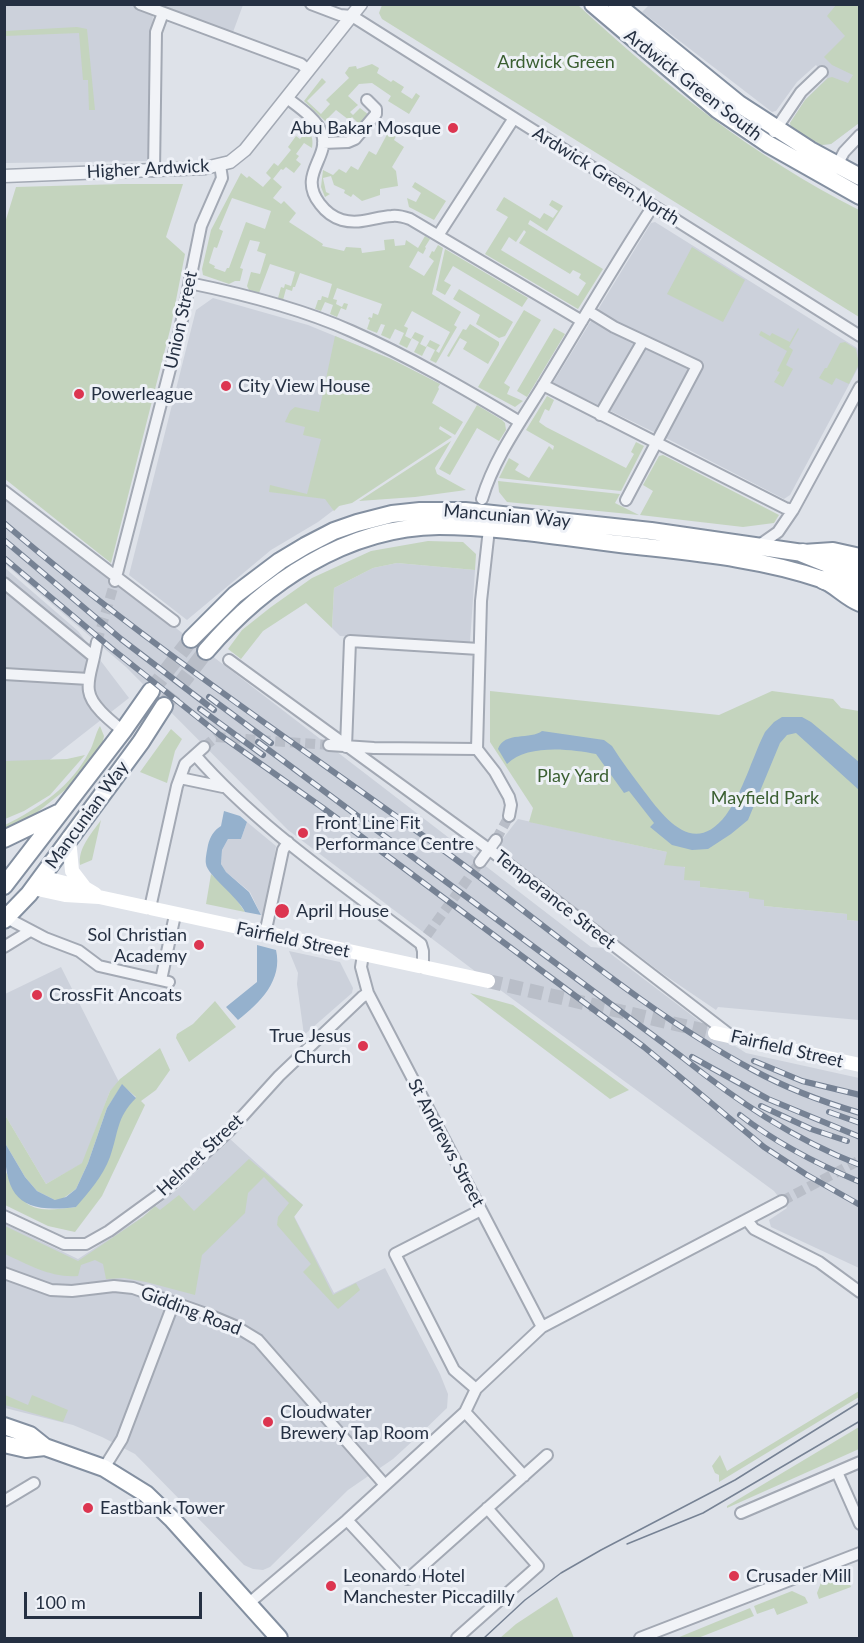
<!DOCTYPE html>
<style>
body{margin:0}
#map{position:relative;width:864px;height:1643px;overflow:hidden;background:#dee2e9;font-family:Lato,sans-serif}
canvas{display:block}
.frame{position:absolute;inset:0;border:6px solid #253042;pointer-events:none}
.scale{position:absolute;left:24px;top:1592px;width:178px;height:27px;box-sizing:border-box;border:3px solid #253042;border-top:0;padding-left:8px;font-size:18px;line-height:21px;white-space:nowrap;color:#253042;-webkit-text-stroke:4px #eef1f7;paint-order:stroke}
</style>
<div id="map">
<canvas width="864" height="1643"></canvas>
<div class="frame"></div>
<div class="scale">100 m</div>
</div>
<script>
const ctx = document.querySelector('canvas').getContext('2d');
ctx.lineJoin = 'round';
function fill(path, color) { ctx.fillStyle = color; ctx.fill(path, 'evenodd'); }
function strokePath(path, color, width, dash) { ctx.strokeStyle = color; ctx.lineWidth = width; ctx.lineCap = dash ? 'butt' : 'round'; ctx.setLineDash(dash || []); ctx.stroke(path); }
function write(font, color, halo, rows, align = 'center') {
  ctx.font = font + ' Lato,sans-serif'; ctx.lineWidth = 6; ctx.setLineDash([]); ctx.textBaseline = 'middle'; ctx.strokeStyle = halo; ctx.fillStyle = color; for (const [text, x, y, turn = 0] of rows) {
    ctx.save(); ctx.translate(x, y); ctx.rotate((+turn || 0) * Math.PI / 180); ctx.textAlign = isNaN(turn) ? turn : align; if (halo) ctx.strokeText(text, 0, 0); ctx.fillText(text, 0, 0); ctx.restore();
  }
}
fill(new Path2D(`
 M650,4L859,5V123L831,144L821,145L791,127L790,123L805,100L827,78L816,65L797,82L776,111L772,112L642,12Z
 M4,5H153L150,161L5,163Z
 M153,5H243L233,32Z
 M655,222L857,348L859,354V366L790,495L784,499L662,436L553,383L651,223Z
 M213,298L308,325L391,359L440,384L420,419L339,506L318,522L271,550L187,620L129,575L196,310Z
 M4,496L591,947L603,948L715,1033L746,1053L859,1078V1268L771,1227L769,1220L787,1208L774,1191L488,981L288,830L126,667L5,564Z
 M397,563L475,570L470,642L340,636L332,628L334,588L373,568Z
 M5,568L78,631L129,698L5,795Z
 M518,819L667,852L700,881V887L749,892L764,900V906L848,914L847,920L859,921V1020L718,1007L716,1010L663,974L501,851L498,845Z
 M247,822L276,846L265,917L261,915L250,892L226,872L221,864L222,850L228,839H241Z
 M289,951L340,962L353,988L352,993L304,1035L297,984L298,973Z
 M61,967L119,1082L110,1091L83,1163L46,1184L5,1115V994Z
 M230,1139L303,1205L294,1216L334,1293L385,1268L440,1374L448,1394L447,1408L417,1437L393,1459L348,1490L270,1567L263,1570L253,1569L244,1565L135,1454L102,1437L73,1425L5,1408V1224L78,1259L142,1217L178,1189Z`), '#ccd1db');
fill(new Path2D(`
 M382,5H578C664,85 754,157 859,210V317L382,19L379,13Z
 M836,5H859V123L831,144L821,145L791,127L790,123L805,100L828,78L832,77L848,83L853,75L832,65L824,57L845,36L827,16Z
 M77,27L87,29L95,110H89L88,80H83L79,33L5,36V31Z
 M372,64L379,68L377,73L391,82L393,80L404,87L401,92L412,99L416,93L420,96L409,114L388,101L391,96L372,83L359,84L348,96L358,105L350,112L353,115L360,108L369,115L352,134L350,132L358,123L352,117L349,120L336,110L325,121L304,101L322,78L326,82L307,101L321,114L330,104L326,100L349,78L345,73L349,67L356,66L357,69Z
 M296,118C306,127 315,134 312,148L304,143L296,154L299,156L296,160L301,164L294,173L286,167L283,170L281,169L273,179L282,187L273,198L281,204L284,201L296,213L289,222L323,244L322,246L344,251L346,247L361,248L362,253L385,250L384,240L394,239L395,246L405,245L406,240L418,248L425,236L430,239L425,247L426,248L423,254L418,251L409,267L424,276L434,261L429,257L432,251L434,252L438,245L443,248L432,294L461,312L454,325L457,327L436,363L430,360L435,350L427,346L422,356L414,352L419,342L412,338L407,348L399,344L404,333L395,329L390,339L381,335L385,325L381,324L377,333L367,329L370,320L368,319L369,317L372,318L373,313L378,315L382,304L337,288L333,299L337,300L336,304L342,307L344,303L348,304L346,310L341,308L337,317L330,314L333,305L325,302L321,311L315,309L318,300H321L322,296L328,298L332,284L300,273L295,287H293L292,291L286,289L283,300L278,298L281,287L284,288L285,284L291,286L295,272L270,264L259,293L249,290L247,286L251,272L260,274L266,254L257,251L260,242L250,240L240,268L243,269L240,281H235L229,284L203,275L202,269L211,230L241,173L247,178L249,176L263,187L271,178L266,173L274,163L278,166L291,150L288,147L296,136L300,139L308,130L295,120ZM232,198L271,211L265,229L246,222L229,268H227L225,272L214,268L215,266L209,263L214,247L217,248L223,231L219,229ZM412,311L450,332L439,353L436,351L440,345L430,340L426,347L420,344L424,336L415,332L411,339L405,336L408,328L404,326Z
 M391,127L398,132L394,140L404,147L392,167L396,171L398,186L380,189V195L362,201L353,194L351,197L344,193L345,190L334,185L331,176L323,178L326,192L330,194L325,197L321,187L323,170L333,175L339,169L346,173L351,166L358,170L369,151L376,155Z
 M415,182L446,201L434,220L409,207L407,198L416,202L421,193L412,187Z
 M122,184H183L166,237L185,254L171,326L111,563L5,479L4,226L16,187Z
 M504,197L540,219L544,213L553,218L558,211L549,205L552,200L563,206L547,231L530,220L528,224L603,269L578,309L485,254L508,217L496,210ZM524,230L526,232L519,243L570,274L573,270L581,274L579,278L586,283L578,296L501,250L509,237L516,242Z
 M692,247L745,280L723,322L667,294Z
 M445,249L528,298L522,307L453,266L444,281L451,285L445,295L436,290Z
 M459,289L513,322L505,336L499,338L476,324L480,315L453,299Z
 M524,310L541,320L504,383L510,387L507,394L523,401L515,407L478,387Z
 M470,324L499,342V345L488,364L463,349L467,342L460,338L449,357L447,356L463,329L466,330Z
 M554,328L565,334L527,397L517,391Z
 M798,328L799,329L789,347L793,350L786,365L793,369L783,387L774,382L780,372L777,371L787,351L759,335L761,331L770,336L772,333L790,342Z
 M335,336L391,359L440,384L438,387L439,389L432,403L463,422L455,435L440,426L439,429L452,437L352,503L339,506L334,511L325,499L269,492L270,485L307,494L321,439L303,435L305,427L285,422L290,411L295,407L319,412Z
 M845,342L856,349L859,364L849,384L836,378L832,385L819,378L825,368H827L840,343Z
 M547,396L554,400L549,411L545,409L539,422L546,427L626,468L634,454L631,452L636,442L644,446L621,491L499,478L509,458L519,464L515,470L529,478L549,446L553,450L554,446L526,430Z
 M477,405L502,420L505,423L506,430L499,441L477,428L450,475L439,469Z
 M451,441L435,468L437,474L466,490L415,497L359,501Z
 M663,455L779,515L774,523L743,527L640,515L653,491L643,485L659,456Z
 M498,481L620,494L615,503L639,515L507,502L499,492Z
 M428,541L463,542L476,554L475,570L397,563L373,568L334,588L332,628L306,603L263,631L241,659L228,649L242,630L271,607L312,578L371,551Z
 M490,691L719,715L772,691L833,699L841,708L859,711V921L847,920V914L764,906V900L749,898V892L700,887V881L684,880L685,867L664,865L667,852L529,822L533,808L490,742Z
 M100,726L104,736L102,746L69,787L35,814L5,828V825C39,808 71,787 89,752C94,744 95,734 100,726Z
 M171,729L182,739L175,751L167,783L140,772Z
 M85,755L50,795L24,811L5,819V761L67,759Z
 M101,820L92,860L80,865C78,848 91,834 101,820Z
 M211,874L232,893L245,912L206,904Z
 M470,993L513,1005L629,1090L610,1099Z
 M215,1001L236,1027L189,1062L176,1038L177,1034L193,1024Z
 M160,1048L170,1070L156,1090L141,1101L145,1105L102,1196L75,1232L48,1226L5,1205V1170C25,1210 30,1213 76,1207L124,1110L136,1097L122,1085L107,1108L88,1163L76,1189L61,1200H55L37,1191L25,1177L5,1143V1115L46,1184L82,1163L110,1091L120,1079Z
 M249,1159L303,1205L294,1217L333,1295L356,1283L360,1290L338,1309L303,1272L311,1264L277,1225L278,1217L289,1203L264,1177L248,1193L245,1213L202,1255L195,1295L146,1282L124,1278L106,1279L103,1264L95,1260L81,1265L78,1276C51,1278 29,1265 5,1254V1226L78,1261L143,1217L155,1206L160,1210L179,1195L194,1211Z
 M859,1391V1397L719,1482V1475L715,1473L712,1466L720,1455L727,1471Z
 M5,1395L28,1405L32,1395L68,1410L63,1422L5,1405Z
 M859,1427V1449L727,1508V1506Z
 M844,1571L851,1587L819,1599L817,1593L822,1580Z
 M792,1591L805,1597L808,1603L777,1615L774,1608L757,1614L754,1606Z
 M557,1597L574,1638H500L516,1624Z
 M750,1608L754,1616L698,1638H677Z`), '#c4d4be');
fill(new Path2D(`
 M782,717H802L811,722L859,762V790L796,733L787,735L780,743L748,820L731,834L708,849L692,850L672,845L650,827L654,823L629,791L624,793L596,754C570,749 527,744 507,764L498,749C504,731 531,740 542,731L604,740L612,746C622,762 633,776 644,791C665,819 694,857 726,815C743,792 752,758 765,732L774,722Z
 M224,811L240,816L247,822L241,839H228L222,850L221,864L226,872L249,892L261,915L245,912C238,897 207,875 206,864C205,859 207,851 208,845C210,837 214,830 221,826Z
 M257,945L276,950C283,980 260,1003 238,1020L226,1007L257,982Z
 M122,1084L136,1098C116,1118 119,1132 110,1157C103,1176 89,1192 76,1207C21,1214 4,1198 5,1143L25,1177L37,1191L55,1200L66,1197L76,1189L88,1163L107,1108Z`), '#95b1cd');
strokePath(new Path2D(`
 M97,642L115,581
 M204,747L216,737L329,745
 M496,840L509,816
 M427,935L480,862
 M782,1201L860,1160`), '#b9bec8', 10, [10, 5]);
strokePath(new Path2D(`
 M488,981L715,1033`), '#b9bec8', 14, [14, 7]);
strokePath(new Path2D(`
 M151,691L191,639
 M164,706L206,651`), '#b9bec8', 16, [16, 8]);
const minor = new Path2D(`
 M140,4L301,64L308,70
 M311,4L340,15L352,16L860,336
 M287,98C299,107 318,120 322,134C330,158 297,175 320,204C326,212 332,217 342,220C360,225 374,217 392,216C398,215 404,217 410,219L582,321
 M774,132L801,92L822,72
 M323,143L348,142L355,139L376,114V109L367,100
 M835,169L844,152L860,135
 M154,171L156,32L163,13
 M439,234L514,118
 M189,283C243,294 302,309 351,331C410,357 465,389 520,422
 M588,311L614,327L697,366L626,500
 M543,385L785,508L793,510
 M600,415L643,341
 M4,491L174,621
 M482,499C495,456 522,420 545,382C581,323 615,264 653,206
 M489,529L481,601L477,749L495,772L509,797L511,805L509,816
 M758,546L778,532L793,510L860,387
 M115,581L179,334L201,226L222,178L220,165
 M4,583L94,657C92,667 87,680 89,691C91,706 112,722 123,731
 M94,657L97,642
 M229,660L490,850L730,1035
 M4,674L89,679
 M329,745L374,748L477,749
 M346,747L350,641L479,649
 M195,755C260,829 343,884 421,944L423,951V967
 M180,778L223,787
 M480,862L496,840
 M150,908L177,786L185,764L204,747
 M7,918L45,938L79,951L99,966L169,982
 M265,934L283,850L288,842
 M4,947L30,931
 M363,955L361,967L368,993L542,1327
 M161,980L175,915
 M4,1216L64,1244H86L109,1231L164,1191L230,1130L279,1076L362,997L368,993
 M747,1220L754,1229L819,1262L860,1292
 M4,1273L51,1290L72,1291L114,1286L133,1288L209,1315L235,1326L258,1340L385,1485
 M476,1389L454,1370L395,1254L481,1210
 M465,1412L524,1476
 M104,1468L122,1439L174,1302
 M837,1472L860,1524
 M4,1501L34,1483
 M741,1513L860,1462
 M347,1520L399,1576L408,1579L547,1455
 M248,1604L347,1520L465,1412L476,1389L542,1327L782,1201
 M457,1638L538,1566L487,1508
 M640,1638L860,1553`);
const tertiary = new Path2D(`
 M4,176L205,168L230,162L245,150L361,4`);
const trunk = new Path2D(`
 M593,4L718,110L768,144L860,196
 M616,4L739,104L810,150L860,177
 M191,639L235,595L280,561L305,546L334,531L357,523L392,514L420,511H465L651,531L803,553L833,551L860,557
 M206,651C264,583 346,527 439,526C497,526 562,537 620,544C687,552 757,557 821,579C835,584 845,597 860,603
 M4,839L58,813
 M4,886L123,731L151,691
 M4,920L29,894L141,742L164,706
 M4,1426L30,1435L45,1447L104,1468L146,1494L172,1519L279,1638
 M4,1444L26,1449L45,1447`);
const motorway = new Path2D(`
 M803,553L830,564L860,571
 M824,580L860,589`);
strokePath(minor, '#a3a9b4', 14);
strokePath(tertiary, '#a3a9b4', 15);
strokePath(trunk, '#8490a1', 20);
strokePath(motorway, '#8490a1', 21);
strokePath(minor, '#f1f3f7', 10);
strokePath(tertiary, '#f1f3f7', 12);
strokePath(new Path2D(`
 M69,838L72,871L85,888
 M41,877L85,888L95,894
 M33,888L65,895L99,897L488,981
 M715,1033L860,1065`), '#fff', 14);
strokePath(trunk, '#fff', 16);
strokePath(motorway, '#fff', 18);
strokePath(new Path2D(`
 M627,1544L703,1513L860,1421
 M484,1638L525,1600L561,1573L601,1550L735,1480L860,1402`), '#768294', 1.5);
const rail = new Path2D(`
 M4,523C146,645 303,748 454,858C552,930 645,1012 753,1070C786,1088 823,1102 860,1113
 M4,540L121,639L214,710
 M4,558L111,648L220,735L323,808L644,1047L764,1147L807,1175L860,1205
 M209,697L271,743
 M200,709L263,755
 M258,742L682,1057C737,1101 793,1139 860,1165
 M692,1057L768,1099L860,1137
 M754,1061L802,1081L860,1095
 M761,1106L811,1129L847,1141
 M829,1112L860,1123
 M740,1115C776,1143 817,1164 860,1182`);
strokePath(rail, '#768294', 6);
strokePath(rail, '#eef1f7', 4, [11]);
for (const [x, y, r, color] of [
 [453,128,6,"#dc3550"],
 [226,386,6,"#dc3550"],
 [79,394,6,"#dc3550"],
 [303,833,6,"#dc3550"],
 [282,911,8,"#dc3550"],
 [199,945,6,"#dc3550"],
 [37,995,6,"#dc3550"],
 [363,1046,6,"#dc3550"],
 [268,1422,6,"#dc3550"],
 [88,1508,6,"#dc3550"],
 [734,1576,6,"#dc3550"],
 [331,1586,6,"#dc3550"]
]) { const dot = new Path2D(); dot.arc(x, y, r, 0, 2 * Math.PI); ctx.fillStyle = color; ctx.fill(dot); strokePath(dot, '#eef1f7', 2); }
write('18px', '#3a5f31', '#eef1f7', [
 ["Ardwick Green",556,62],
 ["Play Yard",573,776],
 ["Mayfield Park",765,798]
]);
write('18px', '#253042', '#eef1f7', [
 ["Ardwick Green South",693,85,38],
 ["Higher Ardwick",148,169,-3],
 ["Ardwick Green North",606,176,32],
 ["Union Street",181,320,-78],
 ["Mancunian Way",507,516,5],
 ["Mancunian Way",87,815,-54],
 ["Temperance Street",555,900,38],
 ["Fairfield Street",293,940,12],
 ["Fairfield Street",787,1049,13],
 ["St Andrews Street",446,1143,62],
 ["Helmet Street",200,1155,-43],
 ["Gidding Road",191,1311,21]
]);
write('18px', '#253042', '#eef1f7', [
 ["Abu Bakar Mosque",441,128,"right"],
 ["City View House",238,386],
 ["Powerleague",91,394],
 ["Front Line Fit",315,823],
 ["Performance Centre",315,844],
 ["April House",296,911],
 ["Sol Christian",187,935,"right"],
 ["Academy",187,956,"right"],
 ["CrossFit Ancoats",49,995],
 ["True Jesus",351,1036,"right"],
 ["Church",351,1057,"right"],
 ["Cloudwater",280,1412],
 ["Brewery Tap Room",280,1433],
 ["Eastbank Tower",100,1508],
 ["Leonardo Hotel",343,1576],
 ["Manchester Piccadilly",343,1597],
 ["Crusader Mill",746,1576]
], 'left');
</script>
